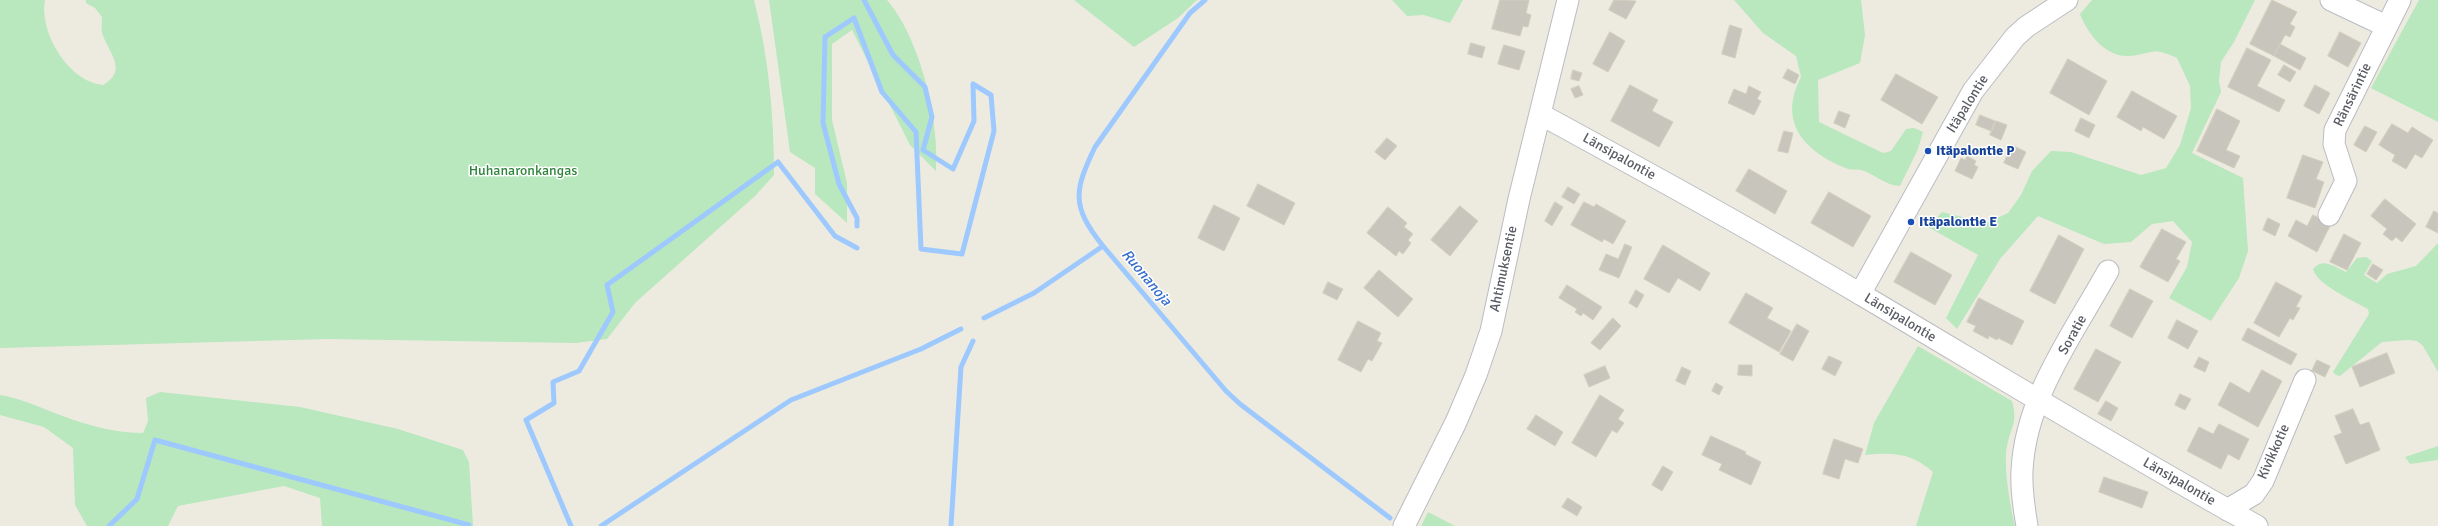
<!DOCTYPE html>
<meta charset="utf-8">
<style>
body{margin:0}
canvas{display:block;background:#edebdf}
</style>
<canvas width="2438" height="526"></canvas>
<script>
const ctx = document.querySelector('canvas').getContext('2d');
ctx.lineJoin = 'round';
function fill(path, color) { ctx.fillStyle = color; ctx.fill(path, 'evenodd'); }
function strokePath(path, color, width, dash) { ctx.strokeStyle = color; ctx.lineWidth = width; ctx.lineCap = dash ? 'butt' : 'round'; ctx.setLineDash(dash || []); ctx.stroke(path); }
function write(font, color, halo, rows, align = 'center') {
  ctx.font = font + ' Signika,sans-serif'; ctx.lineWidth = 3; ctx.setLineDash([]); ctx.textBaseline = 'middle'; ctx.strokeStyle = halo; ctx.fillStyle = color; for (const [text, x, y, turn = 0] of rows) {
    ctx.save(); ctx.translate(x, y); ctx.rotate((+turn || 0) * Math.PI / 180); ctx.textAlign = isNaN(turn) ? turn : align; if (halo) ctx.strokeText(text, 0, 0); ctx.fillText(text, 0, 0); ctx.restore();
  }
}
fill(new Path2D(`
 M0,0H45C39,33 69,82 103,85C129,70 108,52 102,33C101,28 102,22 102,17L95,8L86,3V0H754C769,57 774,117 774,175L755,196L635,303L607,339L576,343L328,339L0,348Z
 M769,0H887C920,38 940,121 936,171L910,145L852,30L832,44V120L847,183V223L815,194V168L790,152Z
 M1074,0H1197L1178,18L1134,47Z
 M1392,0H1463L1450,23L1424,15L1407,16Z
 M1734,0H1861L1865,35L1860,63L1818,80L1819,122L1883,153L1891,151L1906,129L1914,128L1923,132L1918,149L1900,186C1884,185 1875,174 1861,170C1857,169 1852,170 1848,169C1805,152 1777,123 1801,77L1796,56L1763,33Z
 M2092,0H2255L2234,42L2221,62L2219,81L2221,92L2192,153L2243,178L2248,251L2239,278L2211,321L2169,298L2187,267L2192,242L2173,221L2152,224L2131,242L2104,244L2038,216L2000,259L1957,329L1946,318L1978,255L1928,227L1942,212L1987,223L2008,213L2021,195L2032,171L2051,151L2071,152L2141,175L2166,168L2180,145L2191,108L2190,86L2177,58C2151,46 2154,54 2129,56C2106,58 2087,33 2080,14Z
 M2419,0H2438V122L2371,88Z
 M2438,243V372L2423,346L2417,341L2408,340L2382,342L2340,376L2336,375L2333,372L2369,314L2368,309C2354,301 2317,285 2313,269C2324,257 2334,267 2346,272L2357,258L2366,257L2372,261L2364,275L2377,283L2387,274L2416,266Z
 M1918,346L2012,401C2018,425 2011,425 2007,446C2003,465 2010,506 2015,526H1916L1933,472C1912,453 1892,452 1865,455L1874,423Z
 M160,392L300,407L398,429L463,450L469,462L473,526H322L320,498L284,486L178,506L168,526H87L75,505L73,448L44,427L0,415V395C25,399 47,411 71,419C94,427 119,433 143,433L148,421L146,398Z
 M2438,446V460L2410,464L2405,457Z
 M1428,512L1455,526H1421Z`), '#b9e7be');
strokePath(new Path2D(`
 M1205,0L1190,13L1095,147C1074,191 1071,206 1103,246L1226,391L1240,404L1390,518
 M857,226V218L839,184L823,123L825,37L854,18L882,92L916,132L921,249L962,254L994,131L991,95L973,84L974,121L953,169L923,150L932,117L925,87L893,55L864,0
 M984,318L1034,293L1103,246
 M109,526L137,499L155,440L469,525
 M571,526L526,420L554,403L553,382L579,371L613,312L607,285L778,162L835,236L857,248
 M601,526L791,400L921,349L961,329
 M951,526L961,367L973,341`), '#9dc9ff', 5);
const building = new Path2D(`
 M1500,0H1529L1526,13L1531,15L1528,27L1523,26L1520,36L1492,29Z
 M1614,0L1636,1L1626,19L1609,10Z
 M2272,0L2297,12L2290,24L2295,27L2290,37L2285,35L2274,56L2250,44Z
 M1730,25L1742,29L1735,58L1722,54Z
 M1610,32L1625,41L1608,72L1593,64Z
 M2340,32L2361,43L2348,67L2328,56Z
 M1471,43L1485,47L1482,58L1468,54Z
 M2280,44L2306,58L2300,70L2274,56Z
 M1504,45L1525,51L1519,70L1498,64Z
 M2247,48L2271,60L2257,86L2285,100L2279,112L2228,87Z
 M2068,59L2107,81L2089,115L2050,93Z
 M2284,65L2296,72L2290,82L2278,75Z
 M1788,69L1799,75L1795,84L1783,78Z
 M1573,70L1582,73L1579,81L1571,79Z
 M1896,74L1938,97L1922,124L1881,100Z
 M1630,85L1658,100L1652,111L1673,122L1659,147L1611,121Z
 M2315,85L2330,93L2319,114L2304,106Z
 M1579,86L1583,95L1575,98L1571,89Z
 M1749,86L1761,92L1757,99L1761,101L1754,115L1728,103L1734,89L1746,94Z
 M2132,91L2177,116L2164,139L2143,127L2141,131L2117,117Z
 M2217,109L2240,121L2226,150L2240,156L2234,168L2197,151Z
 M1839,111L1850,115L1845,128L1834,123Z
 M1980,115L1995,121L1991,131L1976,125Z
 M2081,118L2095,125L2089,138L2075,131Z
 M1996,121L2007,125L2001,140L1990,135Z
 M2392,124L2408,133L2412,127L2433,140L2422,158L2415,154L2406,169L2392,161L2395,155L2379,145Z
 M2365,126L2377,132L2366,152L2354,145Z
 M1784,131L1793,133L1788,153L1778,151Z
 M1387,138L1397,146L1385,160L1375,152Z
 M2012,145L2026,152L2018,169L2004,163Z
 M2303,155L2323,162L2316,179L2324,182L2315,208L2287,198Z
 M1967,156L1976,161L1974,165L1978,167L1972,179L1955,171L1961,158L1965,160Z
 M1749,169L1787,191L1775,214L1736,191Z
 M1258,184L1295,203L1284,225L1247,206Z
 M1568,187L1580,194L1574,204L1562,197Z
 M1829,192L1871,216L1853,247L1811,223Z
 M2385,199L2416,224L2402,242L2396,237L2392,241L2383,234L2387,229L2371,216Z
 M1555,202L1563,207L1552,226L1545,221Z
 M1584,202L1594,207L1596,204L1626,221L1613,244L1604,239L1602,242L1571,225Z
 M1214,205L1240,218L1224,251L1198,238Z
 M1460,206L1478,221L1450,256L1431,240Z
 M1388,207L1407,223L1404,227L1413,234L1408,240L1411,243L1403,254L1399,251L1396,256L1367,233Z
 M2434,211L2438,213V233L2426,227Z
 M2313,215L2331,224L2317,252L2288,236L2296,220L2307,226Z
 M2268,218L2280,224L2275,236L2263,230Z
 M2162,229L2186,242L2176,259L2180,261L2168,282L2140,267Z
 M2344,234L2361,243L2347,270L2330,262Z
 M2059,235L2084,249L2055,304L2030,291Z
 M1625,244L1632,247L1619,278L1599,270L1606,254L1618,259Z
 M1663,245L1710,273L1700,291L1678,278L1669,293L1644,279Z
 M1911,252L1952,275L1935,305L1894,282Z
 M2373,264L2383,270L2376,280L2367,274Z
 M1379,270L1413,299L1398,317L1364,288Z
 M1328,282L1343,289L1337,300L1323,293Z
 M2276,282L2302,296L2296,307L2300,308L2293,320L2290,318L2279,337L2254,323Z
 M1567,285L1602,307L1593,320L1583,313L1581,316L1575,312L1577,309L1559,298Z
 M2130,289L2153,301L2132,338L2110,326Z
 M1636,290L1644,295L1637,308L1629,303Z
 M1746,293L1773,308L1767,318L1791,331L1779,352L1729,323Z
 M1979,298L2024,321L2012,345L1998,338L1997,340L1989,336L1988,339L1973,331L1976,326L1967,322Z
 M1613,318L1621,326L1600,350L1591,343Z
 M2177,320L2198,331L2188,349L2168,338Z
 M1358,321L1381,333L1377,341L1382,343L1372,361L1368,359L1361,372L1338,360Z
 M1797,324L1809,331L1793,361L1780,354Z
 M2248,328L2297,354L2291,365L2242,340Z
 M2096,349L2121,362L2098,402L2074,389Z
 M2387,353L2395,373L2360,387L2352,367Z
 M1829,356L1842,362L1835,376L1822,369Z
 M2199,357L2209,362L2205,372L2194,367Z
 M2317,360L2330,366L2325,377L2312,371Z
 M1739,365H1752V376L1738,375Z
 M1605,366L1610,378L1589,387L1584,375Z
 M1682,367L1691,371L1685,385L1676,381Z
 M2262,370L2282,381L2258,427L2218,405L2230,382L2249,393Z
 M1716,383L1723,387L1719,395L1712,391Z
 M2180,394L2191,399L2185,410L2175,405Z
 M1600,395L1624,410L1618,419L1624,423L1617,433L1612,430L1596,457L1572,443Z
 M2106,401L2118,408L2111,421L2098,414Z
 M2353,409L2360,425L2369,422L2380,450L2346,464L2334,436L2342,433L2335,416Z
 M1536,415L1563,432L1555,446L1527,429Z
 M2219,424L2249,439L2239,460L2228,454L2221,469L2187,451L2199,427L2213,434Z
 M1711,436L1746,452L1745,454L1761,462L1751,485L1719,470L1722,464L1702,455Z
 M1834,439L1863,449L1858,463L1845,459L1839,479L1823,474Z
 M1663,466L1673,472L1662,491L1652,485Z
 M2104,477L2148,492L2142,508L2099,492Z
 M1568,498L1582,507L1577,516L1562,507Z`);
fill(building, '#c8c5bc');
strokePath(building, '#d2cebd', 1);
const street = new Path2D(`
 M2331,0L2386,26
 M1540,114C1648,173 1756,232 1862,295C1994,373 2124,453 2257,526
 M2329,215L2346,181L2334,144L2335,130L2400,0
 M1860,294L1973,91L2015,37L2026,27L2067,0
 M2227,510L2254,494L2263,481L2305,380
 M1404,526L1456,422L1476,375L1491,331L1519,199L1568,0
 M2027,526C2024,508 2021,490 2022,471C2025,398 2073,334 2108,271`);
strokePath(street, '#babcc2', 23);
strokePath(street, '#fff', 21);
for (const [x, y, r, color] of [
 [1928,151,4,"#1a4fb4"],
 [1911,222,4,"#1a4fb4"]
]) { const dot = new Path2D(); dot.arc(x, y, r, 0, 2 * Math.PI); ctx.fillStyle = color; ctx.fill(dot); strokePath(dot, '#fff', 1.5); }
write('14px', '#585b62', '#fff', [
 ["Ränsärintie",2353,95,-64],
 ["Itäpalontie",1968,104,-58],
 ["Länsipalontie",1619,157,29],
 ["Ahtimuksentie",1504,269,-78],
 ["Länsipalontie",1900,318,31],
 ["Soratie",2073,335,-61],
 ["Kivikkotie",2274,452,-66],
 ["Länsipalontie",2179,482,30]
]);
write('bold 14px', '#164399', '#fff', [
 ["Itäpalontie P",1936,151],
 ["Itäpalontie E",1919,222]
], 'left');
write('14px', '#2e843c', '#fff', [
 ["Huhanaronkangas",523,171]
]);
write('italic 15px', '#376ecb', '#fff', [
 ["Ruonanoja",1146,278,50]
]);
</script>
